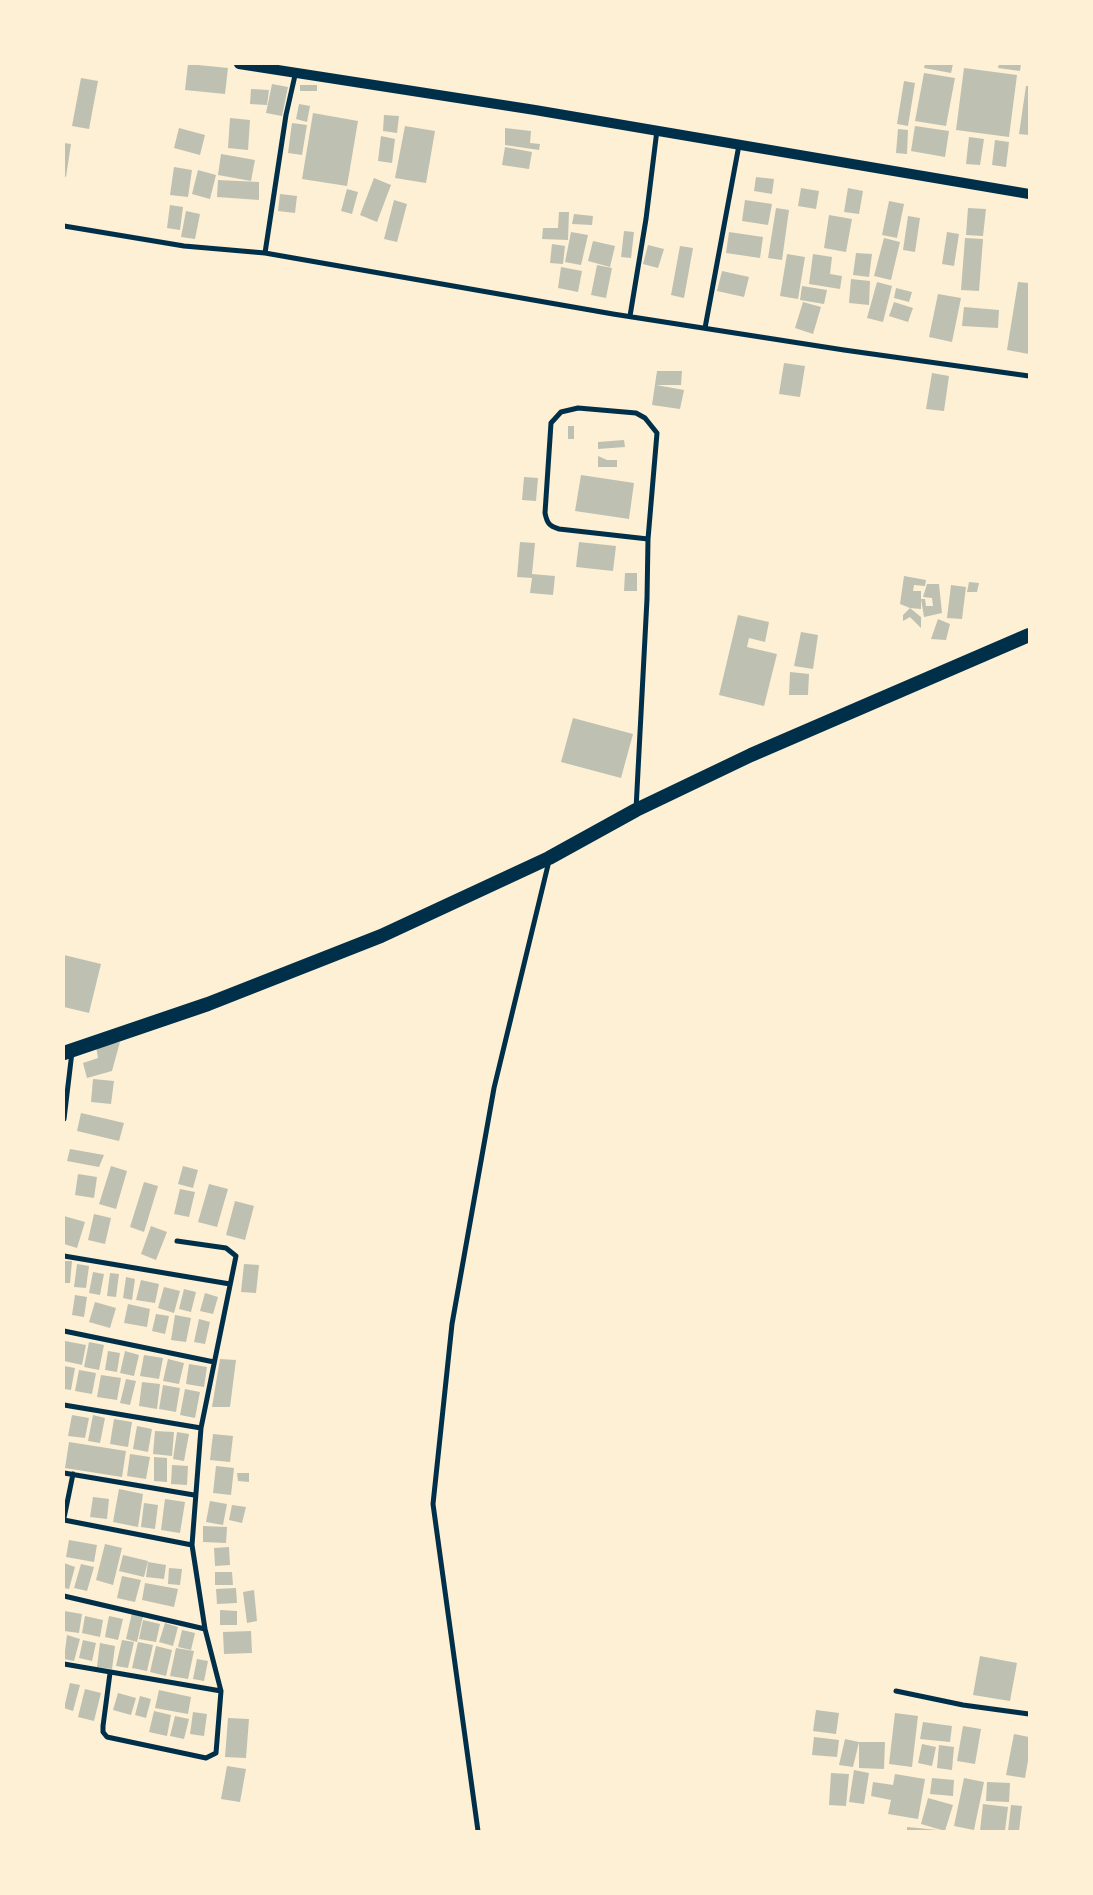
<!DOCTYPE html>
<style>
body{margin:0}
#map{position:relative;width:1093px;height:1895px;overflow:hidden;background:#fdf0d5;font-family:Poppins,sans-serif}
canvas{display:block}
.frame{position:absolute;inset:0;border:65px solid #fdf0d5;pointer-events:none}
</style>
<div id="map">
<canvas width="1093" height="1895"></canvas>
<div class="frame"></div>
</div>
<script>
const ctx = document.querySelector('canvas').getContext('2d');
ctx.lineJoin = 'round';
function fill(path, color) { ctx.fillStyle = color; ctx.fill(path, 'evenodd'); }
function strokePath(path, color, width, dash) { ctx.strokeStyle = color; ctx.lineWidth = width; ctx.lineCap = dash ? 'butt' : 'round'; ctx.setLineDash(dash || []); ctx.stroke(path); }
fill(new Path2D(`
 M188,64L228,68L225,94L185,90Z
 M925,64H953L951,73L924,68Z
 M999,64H1021L1020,71L998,68Z
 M964,68L1017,75L1009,137L956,130Z
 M924,73L955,78L946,126L915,121Z
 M81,78L98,81L89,129L72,126Z
 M904,81L915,83L908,126L897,124Z
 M272,84L288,87L282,116L266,113Z
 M300,85H317V91H300Z
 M1026,86H1029V135L1019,134Z
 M251,89L269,90L267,105L250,104Z
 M299,104L310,106L307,122L296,119Z
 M313,113L358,121L347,186L302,179Z
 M384,115L399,116L397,133L383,131Z
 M230,118L250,120L248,150L228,148Z
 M292,123L307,125L302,155L288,153Z
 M405,126L435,131L426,183L395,178Z
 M915,126L949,131L945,157L911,151Z
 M179,128L205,135L200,155L174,148Z
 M505,128L531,131L530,143L540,144L539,150L505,145Z
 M898,129L908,130L907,154L896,153Z
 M381,136L395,139L392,163L378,161Z
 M969,137L984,139L980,165L966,164Z
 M995,140L1009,142L1006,167L992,165Z
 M64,143L71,144L66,177L64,176Z
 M505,147L532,152L529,169L502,165Z
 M221,154L255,160L251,181L218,175Z
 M174,167L192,170L188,197L170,195Z
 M198,170L216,175L210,199L192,194Z
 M756,177L774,179L772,194L754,191Z
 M374,178L391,185L377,222L360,215Z
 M218,180L259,182V200L217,197Z
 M801,188L819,191L816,209L798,206Z
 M848,188L863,191L859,214L844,212Z
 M347,189L358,192L352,214L341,211Z
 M280,194L297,196L295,213L278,211Z
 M394,200L407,204L397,242L384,239Z
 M745,200L772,204L768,225L742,221Z
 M889,201L904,204L897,238L882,235Z
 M170,205L183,207L180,230L167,228Z
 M776,208L789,210L782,260L768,258Z
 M968,208L986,209L983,236L966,235Z
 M186,211L200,214L195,239L181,237Z
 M559,212H569L568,240L542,239L543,228H558Z
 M574,214L593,216L592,225L572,224Z
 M829,215L852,219L846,252L824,248Z
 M908,216L920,218L915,252L903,250Z
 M624,231L634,232L631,258L621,257Z
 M571,232L588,235L581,265L565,262Z
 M729,232L763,237L760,258L726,253Z
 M947,232L959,234L954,266L942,264Z
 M884,238L900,242L891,280L874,276Z
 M965,238L983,239L979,291L961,290Z
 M593,241L615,246L610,267L588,261Z
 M552,244L565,246L563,264L550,263Z
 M648,245L664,249L658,268L643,264Z
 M680,246L693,248L684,298L671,295Z
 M856,253L872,254L869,277L853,275Z
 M787,254L805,257L798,299L780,296Z
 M813,254L832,257L830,274L842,276L840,289L809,284Z
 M597,265L612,268L606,298L591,295Z
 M561,267L582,271L578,292L558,288Z
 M722,271L749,277L744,297L717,291Z
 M851,279L870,281L869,305L849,303Z
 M877,282L892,286L883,322L867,318Z
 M1018,282L1029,283V354L1007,350Z
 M802,286L827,290L824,304L800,300Z
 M896,288L912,292L909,302L894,298Z
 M938,294L961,298L952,342L929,337Z
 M803,302L821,307L813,334L795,328Z
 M894,302L913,308L908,322L889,316Z
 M964,307L999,310L998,328L962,326Z
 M784,363L805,366L800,397L779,394Z
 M657,371H682L681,385H656L684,390L680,409L652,405Z
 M932,373L949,376L944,411L926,409Z
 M568,426H574V439H568Z
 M624,440L625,447L598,449V442Z
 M598,456L607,460H617V467H598Z
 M581,475L634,483L629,519L575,511Z
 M524,477L538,478L536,501L522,500Z
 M520,542L535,543L532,574L555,576L553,595L530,593L532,578L517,577Z
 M579,542L616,546L613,571L576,567Z
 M625,573H637V591H624Z
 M904,576L926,580L925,586L914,585L913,591H921V599H925L926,606H933L932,598L923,597L927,584H939L942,613L924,617L921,599V609L910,608L921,617V628L910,617L903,621V615L910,608L900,604Z
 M969,582L979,583L977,592H967Z
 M951,585L966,587L962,619L947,618Z
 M738,615L769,622L765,642L749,638L747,647L777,654L764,706L719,695Z
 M938,619L950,624L946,640L931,639Z
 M801,632L818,635L813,669L794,666Z
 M790,672L809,674L808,695H789Z
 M573,718L633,734L621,778L561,762Z
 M64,955L101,964L89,1013L64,1007Z
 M120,1042L112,1071L87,1078L83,1063L98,1058L96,1046Z
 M93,1079L114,1081L111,1104L91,1102Z
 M81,1113L124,1123L119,1141L77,1131Z
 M70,1149L104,1155L99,1167L67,1161Z
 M111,1166L127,1171L116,1209L99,1204Z
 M183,1166L198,1170L193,1188L178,1184Z
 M78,1174L97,1177L94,1198L75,1195Z
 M144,1182L158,1186L144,1232L130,1227Z
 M209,1184L228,1189L217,1227L198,1222Z
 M180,1189L195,1192L189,1217L174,1214Z
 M235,1201L254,1206L245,1240L226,1235Z
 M94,1214L111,1218L105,1244L88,1240Z
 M64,1216L85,1222L77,1248L64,1244Z
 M151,1226L167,1232L156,1260L141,1254Z
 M64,1261H72L70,1283H64Z
 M77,1264L89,1266L86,1288L74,1287Z
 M244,1264L259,1265L256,1293L241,1292Z
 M93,1272L104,1274L100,1295L89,1293Z
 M110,1273L119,1274L116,1297L107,1296Z
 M126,1277L135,1279L132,1300L123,1298Z
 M141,1280L159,1284L155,1303L136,1300Z
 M164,1287L180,1291L174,1313L158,1308Z
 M184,1289L196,1292L191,1312L179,1309Z
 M205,1293L218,1297L213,1314L200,1311Z
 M75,1295L87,1297L84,1317L72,1315Z
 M95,1302L116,1308L110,1328L89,1322Z
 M128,1304L150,1309L147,1327L124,1323Z
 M156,1314L169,1316L165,1334L152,1331Z
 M175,1315L191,1318L186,1342L171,1340Z
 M199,1319L210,1322L205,1344L194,1342Z
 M65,1341L86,1345L82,1365L64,1361Z
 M89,1342L104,1345L99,1370L84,1367Z
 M108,1351L120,1353L117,1372L105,1370Z
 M125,1351L139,1355L134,1376L120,1373Z
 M144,1355L163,1358L159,1379L140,1376Z
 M168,1359L184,1363L179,1384L163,1381Z
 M220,1359L236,1360L230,1407H212Z
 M189,1364L207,1367L204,1387L186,1384Z
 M64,1366L75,1368L71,1390L64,1389Z
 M79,1370L96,1373L92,1394L75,1391Z
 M101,1375L121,1378L117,1400L97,1397Z
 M126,1379L136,1381L130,1405L120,1403Z
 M142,1382L160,1384L157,1409L139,1406Z
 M163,1385L180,1388L176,1412L159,1409Z
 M185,1389L200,1392L195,1418L180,1415Z
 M72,1415L89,1418L85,1438L68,1436Z
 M93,1415L105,1418L100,1443L88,1441Z
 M114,1419L132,1422L128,1447L110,1444Z
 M137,1426L152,1429L148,1452L133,1449Z
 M155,1431L174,1432L172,1456L153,1454Z
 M177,1432L189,1434L184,1461L173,1459Z
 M213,1434L233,1436L230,1462L210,1460Z
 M69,1442L126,1451L122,1477L65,1468Z
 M130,1454L150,1457L146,1479L127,1476Z
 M154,1457L167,1458V1482L154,1481Z
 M172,1465L188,1466L187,1485L171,1484Z
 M216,1466L234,1468L231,1495L213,1493Z
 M237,1473H249V1482L238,1481Z
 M119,1489L143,1494L138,1527L113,1522Z
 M93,1497L109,1499L107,1519L90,1517Z
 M165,1499L185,1502L180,1533L161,1530Z
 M210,1501L227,1504L223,1525L206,1522Z
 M144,1503L158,1505L155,1529L141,1527Z
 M232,1505L246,1507L242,1523L229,1520Z
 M203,1526L227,1527L226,1543L203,1542Z
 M69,1540L97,1545L94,1562L66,1557Z
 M105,1544L122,1548L113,1585L96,1580Z
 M229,1547L230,1565L215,1566L214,1548Z
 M123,1555L148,1561L144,1577L119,1571Z
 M148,1562L166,1565L164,1579L146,1577Z
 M64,1563L75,1567L69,1589L64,1588Z
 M81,1564L94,1567L87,1591L74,1588Z
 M169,1568L182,1569L180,1585L168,1584Z
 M215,1572H232L233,1585H215Z
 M122,1576L141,1580L135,1602L117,1598Z
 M145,1583L178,1589L174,1607L142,1600Z
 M236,1588L237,1603L217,1604L216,1589Z
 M254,1590L257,1621L247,1623L243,1592Z
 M220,1610L237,1611V1625H220Z
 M64,1611L82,1614L79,1633L64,1631Z
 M132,1613L143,1616L137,1642L126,1639Z
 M85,1616L103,1620L100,1637L82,1633Z
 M109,1616L123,1619L118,1640L105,1637Z
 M143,1620L160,1624L156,1642L139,1639Z
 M165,1623L178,1627L173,1646L159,1642Z
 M182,1630L195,1633L191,1650L178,1647Z
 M251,1631L252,1653L224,1654L223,1632Z
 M67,1635L80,1639L74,1661L64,1659Z
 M83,1640L96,1643L92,1661L79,1658Z
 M122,1640L134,1642L128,1668L116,1666Z
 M138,1642L153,1645L147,1671L132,1668Z
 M100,1643L115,1646L112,1669L97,1667Z
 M156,1646L172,1650L166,1676L150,1672Z
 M176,1648L194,1651L188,1679L170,1676Z
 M980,1656L1017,1663L1010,1701L973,1695Z
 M197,1659L208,1661L204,1681L193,1679Z
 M70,1683L80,1685L73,1711L64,1708Z
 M85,1689L101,1693L94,1721L78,1717Z
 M159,1690L191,1697L188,1714L155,1708Z
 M118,1693L136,1698L131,1715L113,1710Z
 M140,1696L151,1699L146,1718L135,1715Z
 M816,1710L839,1713L836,1734L813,1731Z
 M154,1711L171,1715L167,1736L149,1732Z
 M193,1712L207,1714L204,1736L190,1734Z
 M895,1713L918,1716L912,1767L889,1764Z
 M175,1716L189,1719L184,1739L170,1736Z
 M228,1718L249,1719L246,1758L225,1757Z
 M923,1722L952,1726L950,1742L920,1739Z
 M963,1726L981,1729L975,1764L957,1761Z
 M1014,1734L1029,1737V1755L1025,1778L1006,1775Z
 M814,1737L839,1740L837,1757L812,1755Z
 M845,1739L859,1742L853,1767L839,1765Z
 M859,1742H885L884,1769L859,1768Z
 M922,1744L936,1747L932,1766L918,1763Z
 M939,1745L954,1747L952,1770L937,1768Z
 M227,1766L246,1769L240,1802L221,1799Z
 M854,1770L869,1773L864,1804L849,1802Z
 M831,1773L849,1774L846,1806L829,1805Z
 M895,1774L925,1779L918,1819L888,1814L891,1800L871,1796L873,1782L893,1785Z
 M932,1778L954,1780L953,1796L930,1794Z
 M964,1778L984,1782L974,1830L954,1826Z
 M987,1782L1010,1783L1009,1802L986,1801Z
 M928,1798L953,1805L945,1831L921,1824Z
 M983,1804L1008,1807L1005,1831H980Z
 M1011,1805L1022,1806L1019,1831H1008Z
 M907,1827L938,1830V1831H907Z`), '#bec0b2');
strokePath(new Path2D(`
 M64,226L184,246L265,253L613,314L844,350L1029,376
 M265,253L286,115L296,71
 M630,316L646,219L657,130
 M705,328L739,145
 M636,809L647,599L648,539L657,433L645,418L636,413L578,408L561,412L551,423L545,513C547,523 549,526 559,529L648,539
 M64,1119L72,1052
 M64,1256L230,1284
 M64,1331L214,1362
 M64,1405L201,1428
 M64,1473L194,1495
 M64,1518L73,1474
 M64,1520L192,1545
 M64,1596L205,1629
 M64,1664L221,1691
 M110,1673L103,1726V1732L107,1737L206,1758L216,1753L221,1691L205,1629L192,1545L201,1428L236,1256L226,1248L177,1241
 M896,1691L963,1705L1029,1714
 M478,1831L433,1504L452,1324L494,1088L549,861`), '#003049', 5);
strokePath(new Path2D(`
 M239,64L535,110L1029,194`), '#003049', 10);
strokePath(new Path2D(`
 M64,1053L208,1004L381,936L549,858L636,810L751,755L1029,635`), '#003049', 14);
</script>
